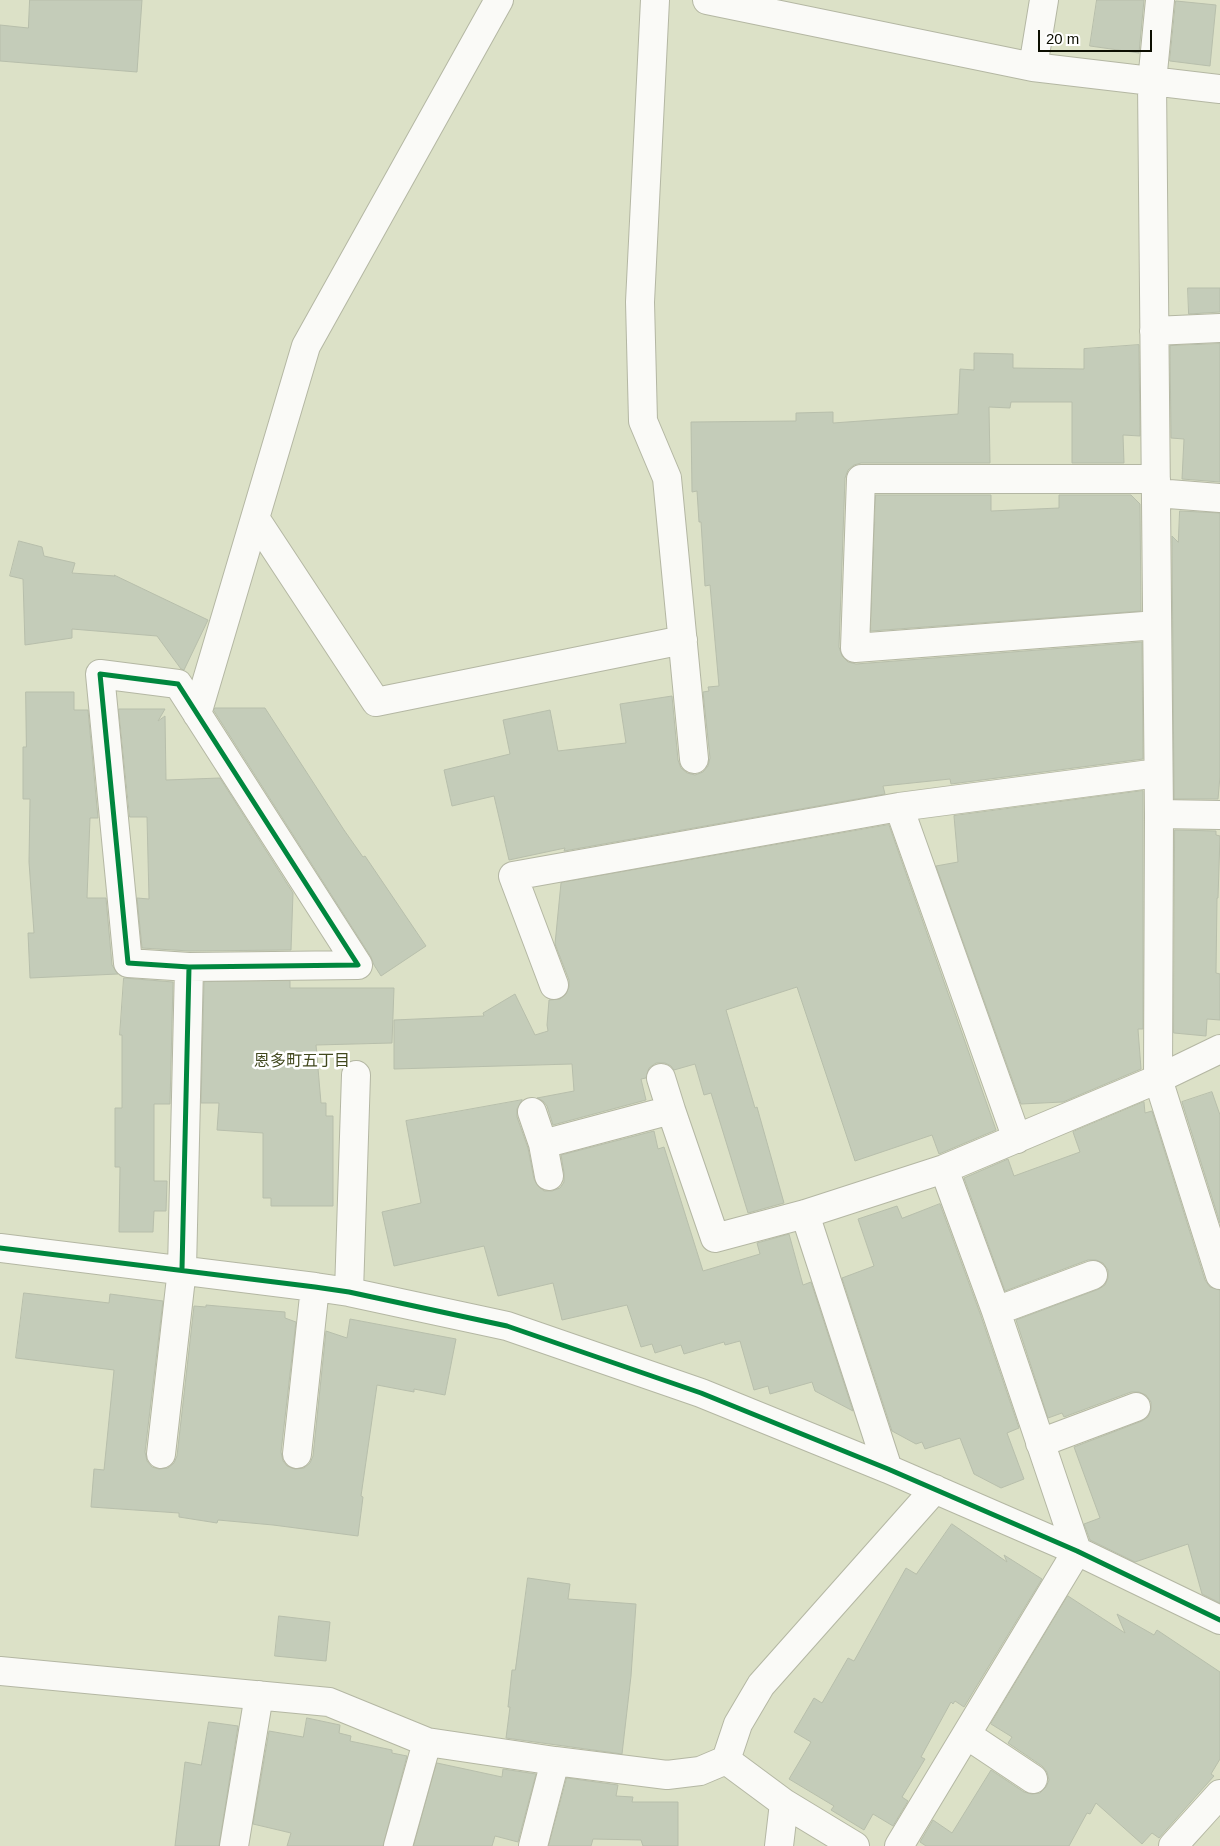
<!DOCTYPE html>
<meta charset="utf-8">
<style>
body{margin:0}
#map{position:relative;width:1220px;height:1846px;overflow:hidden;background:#dce1c7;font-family:Arial,sans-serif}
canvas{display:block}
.scale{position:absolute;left:1038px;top:30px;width:114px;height:22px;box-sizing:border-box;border:2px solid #0c0e01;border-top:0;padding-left:6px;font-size:15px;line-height:18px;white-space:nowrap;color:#0c0e01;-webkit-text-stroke:4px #fff;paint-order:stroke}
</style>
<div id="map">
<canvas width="1220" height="1846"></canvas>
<div class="scale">20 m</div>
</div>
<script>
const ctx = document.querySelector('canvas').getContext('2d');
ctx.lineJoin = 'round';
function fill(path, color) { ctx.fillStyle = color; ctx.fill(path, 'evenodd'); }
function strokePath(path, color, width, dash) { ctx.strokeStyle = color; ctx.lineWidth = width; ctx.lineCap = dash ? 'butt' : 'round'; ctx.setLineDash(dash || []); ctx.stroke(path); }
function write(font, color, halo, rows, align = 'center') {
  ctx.font = font + ' Arial,"Noto Sans JP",sans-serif'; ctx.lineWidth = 5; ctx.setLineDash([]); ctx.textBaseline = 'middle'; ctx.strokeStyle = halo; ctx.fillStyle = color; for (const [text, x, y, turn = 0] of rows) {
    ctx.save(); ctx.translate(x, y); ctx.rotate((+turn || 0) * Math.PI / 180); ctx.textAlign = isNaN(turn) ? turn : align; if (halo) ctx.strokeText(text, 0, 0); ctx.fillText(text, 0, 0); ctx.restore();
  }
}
const building = new Path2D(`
 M30,0H142L137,72L0,61V25L28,28Z
 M1097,0H1144L1139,53L1090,46Z
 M1176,1L1216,5L1210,66L1170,61Z
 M1188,288H1220V312L1189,314Z
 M1220,344V482L1182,479L1184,439L1171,438L1170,346Z
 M1139,345L1140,436L1123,435L1124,463H1072V402H1011L1010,408L989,407L990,463H861L854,465L848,470L845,478L839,647L842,656L848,662L856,664L1142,642L1143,759L951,784L950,779L883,786L885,794L564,851L565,848L509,860L494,796L452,806L444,770L510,754L503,720L550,710L558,751L626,743L620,704L672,696L678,760L681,768L687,773L695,775L703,772L708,766L710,758L703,692L709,691L708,687L719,686L710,585L705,586L701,522H699L697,491L692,492L691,422L796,421V413L833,412V423L958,414L960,369L974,370V353L1013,354V368L1084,369V349Z
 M876,495H991V511L1059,508V495H1131L1140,504L1141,611L871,631Z
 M1180,511L1220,513V776L1218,799H1174L1172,536L1178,542Z
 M19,541L42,547L44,556L75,563L72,573L115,576L114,575L208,620L184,670L181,669L157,636L72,629V638L25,645L23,579L10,576Z
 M26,692H74V710H88L98,818H90L87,898H106L112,965L118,974L30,978L28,933H34L29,862L30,799H23V747H26Z
 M215,708H265L344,830L363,857L365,856L426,946L381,976L374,965L371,957L214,711Z
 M119,709H165L158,721L165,716L166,780L220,778L293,893L291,950L189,951L142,948L137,898L149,899L147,817H130Z
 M1143,791V1029H1138L1141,1069L1063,1102L1021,1104L936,866L958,862L954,816Z
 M889,825L996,1130L939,1154L932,1135L855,1161L797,987L726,1010L755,1108L757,1107L784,1203L748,1213L711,1093L704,1095L695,1064L674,1070L671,1066L665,1063H656L649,1068L646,1078L641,1079L646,1100L553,1125L547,1106L543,1101L537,1098L574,1091L572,1064L394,1069V1020L484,1016L483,1013L515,994L535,1035L548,1031L547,1025L549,1000L560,999L566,994L569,987V980L555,944L561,883Z
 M1175,830L1216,831V835L1220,836L1218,898H1217L1216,973L1220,974V1020L1207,1019L1206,1036L1174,1033Z
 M124,978L173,982L170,1104H154V1181H167L166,1211H154L153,1232H119L120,1167H115V1108H122V1035H120Z
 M290,981V988H394L392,1043L316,1045L321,1103H326V1116H333V1206H271V1198H263V1133L217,1130L219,1103H201L204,982Z
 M1212,1092L1220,1115V1223L1182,1102Z
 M522,1100L517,1109V1117L528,1148L534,1179L538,1186L544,1191H552L560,1188L564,1182V1173L561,1155L654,1131L658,1149L664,1147L703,1271L760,1254L757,1243L789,1234L803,1285L811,1282L853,1411L815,1391L812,1382L770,1394L768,1386L754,1390L740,1341L725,1345L724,1342L684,1354L681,1345L655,1353L652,1344L641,1347L627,1305L562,1320L553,1283L498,1296L484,1246L394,1266L382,1212L421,1203L406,1121Z
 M1144,1102L1145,1113L1152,1111L1205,1280L1210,1287L1220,1290V1603L1202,1594L1188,1544L1135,1562L1090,1540L1084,1524L1100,1518L1074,1447L1142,1421L1148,1417L1151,1410V1402L1146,1395L1139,1392H1131L1064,1417L1062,1413L1048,1418L1016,1320L1099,1289L1105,1285L1108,1278V1270L1103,1263L1096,1260H1088L1005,1291L964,1178L1008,1159L1014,1176L1080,1152L1073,1132Z
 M940,1204L981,1316L1019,1428L1007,1433L1024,1479L1001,1488L974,1474L960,1438L925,1449L922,1442L916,1444L892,1431L842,1278L874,1266L858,1219L897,1206L902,1218Z
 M24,1293L109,1303L110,1294L163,1301L145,1452L147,1461L152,1467L159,1469L168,1468L174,1463L177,1456L194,1306L206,1307V1305L285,1312V1318L296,1322L281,1452L283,1461L287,1466L295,1469L304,1468L310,1463L313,1456L326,1331L347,1338L350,1319L456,1339L445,1395L414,1389V1392L377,1385L361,1496L363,1497L358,1536L273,1525L218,1520L217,1523L179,1517V1513L91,1507L94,1469L104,1470L114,1370L16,1358Z
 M952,1524L1007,1562L1004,1555L1042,1579L964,1707L955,1701L953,1704L951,1702L921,1757L925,1759L902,1797L908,1801L893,1826L873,1814L864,1830L831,1810L834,1806L789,1779L811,1742L794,1732L814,1698L822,1703L848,1658L854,1661L906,1568L916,1574Z
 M528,1578L570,1584L568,1599L636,1604L631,1676L622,1754L506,1738L510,1707H508L512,1670H515Z
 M1068,1596L1125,1633L1117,1614L1154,1635L1157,1630L1220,1672V1759L1211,1774L1214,1776L1159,1838L1152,1833L1142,1844L1096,1803L1090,1814L1087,1813L1069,1846H926L920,1842L933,1820L952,1833L991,1770L1024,1792L1032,1794L1040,1793L1046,1787L1049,1780L1047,1772L1042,1766L1008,1743L1012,1737L991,1724Z
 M279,1616L330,1622L326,1661L275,1656Z
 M307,1718L340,1725L339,1733L351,1736L350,1741L392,1750V1753L407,1756L383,1846H287L291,1833L253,1824L269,1731L303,1737Z
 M209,1722L238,1726L219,1846H175L185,1762L201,1765Z
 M437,1763L502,1777L503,1769L536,1774L518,1842L495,1836L492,1846H414Z
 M567,1778L618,1785L616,1796L633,1797L632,1802H678V1846H643L641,1840L593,1839L591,1846H549Z`);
fill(building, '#c4ccb9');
strokePath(building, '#b7beab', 1);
const minor = new Path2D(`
 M655,0L640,302L643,421L667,478L694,759
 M707,0L1033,67L1220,89
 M1160,0L1152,82L1159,814L1158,1079L1220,1275
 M1033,67L1044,0
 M1154,331L1220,328
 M1156,479H861L855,648L1157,625
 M1156,493L1220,498
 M255,518L376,702L683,640
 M197,714L306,346L499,0
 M899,807L1017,1139
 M1159,814L1220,815
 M554,985L513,876L899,807L1158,773
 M661,1078L671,1110
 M532,1112L543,1144
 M549,1176L543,1144L671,1110L715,1238L805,1214L944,1169L1158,1079L1220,1049
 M805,1214L888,1469
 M0,1248L315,1287L349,1292L507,1326L701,1393L888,1469L1077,1551L1220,1620
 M349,1292L356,1075
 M996,1311L1093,1275
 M1040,1443L1136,1407
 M161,1454L182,1269L189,967L128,963L100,674L178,684L358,965L189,967
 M297,1454L315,1287
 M0,1671L329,1702L427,1742L555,1761L667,1775L700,1771L726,1760L738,1724L761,1685L935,1489
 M967,1735L1033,1779
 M726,1760L784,1803L855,1846
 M234,1846L259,1695
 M398,1846L427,1742
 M533,1846L555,1761
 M779,1846L784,1803
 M899,1846L1077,1551L996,1311L944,1169
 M1173,1846L1220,1794`);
strokePath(minor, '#b4b7a3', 30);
strokePath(minor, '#fafaf7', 28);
strokePath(new Path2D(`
 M0,1248L315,1287L349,1292L507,1326L701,1393L888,1469L1077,1551L1220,1620
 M182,1269L189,967L128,963L100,674L178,684L358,965L189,967`), '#00873e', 5);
write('16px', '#41481e', '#fff', [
 ["恩多町五丁目",302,1062]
]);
</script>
